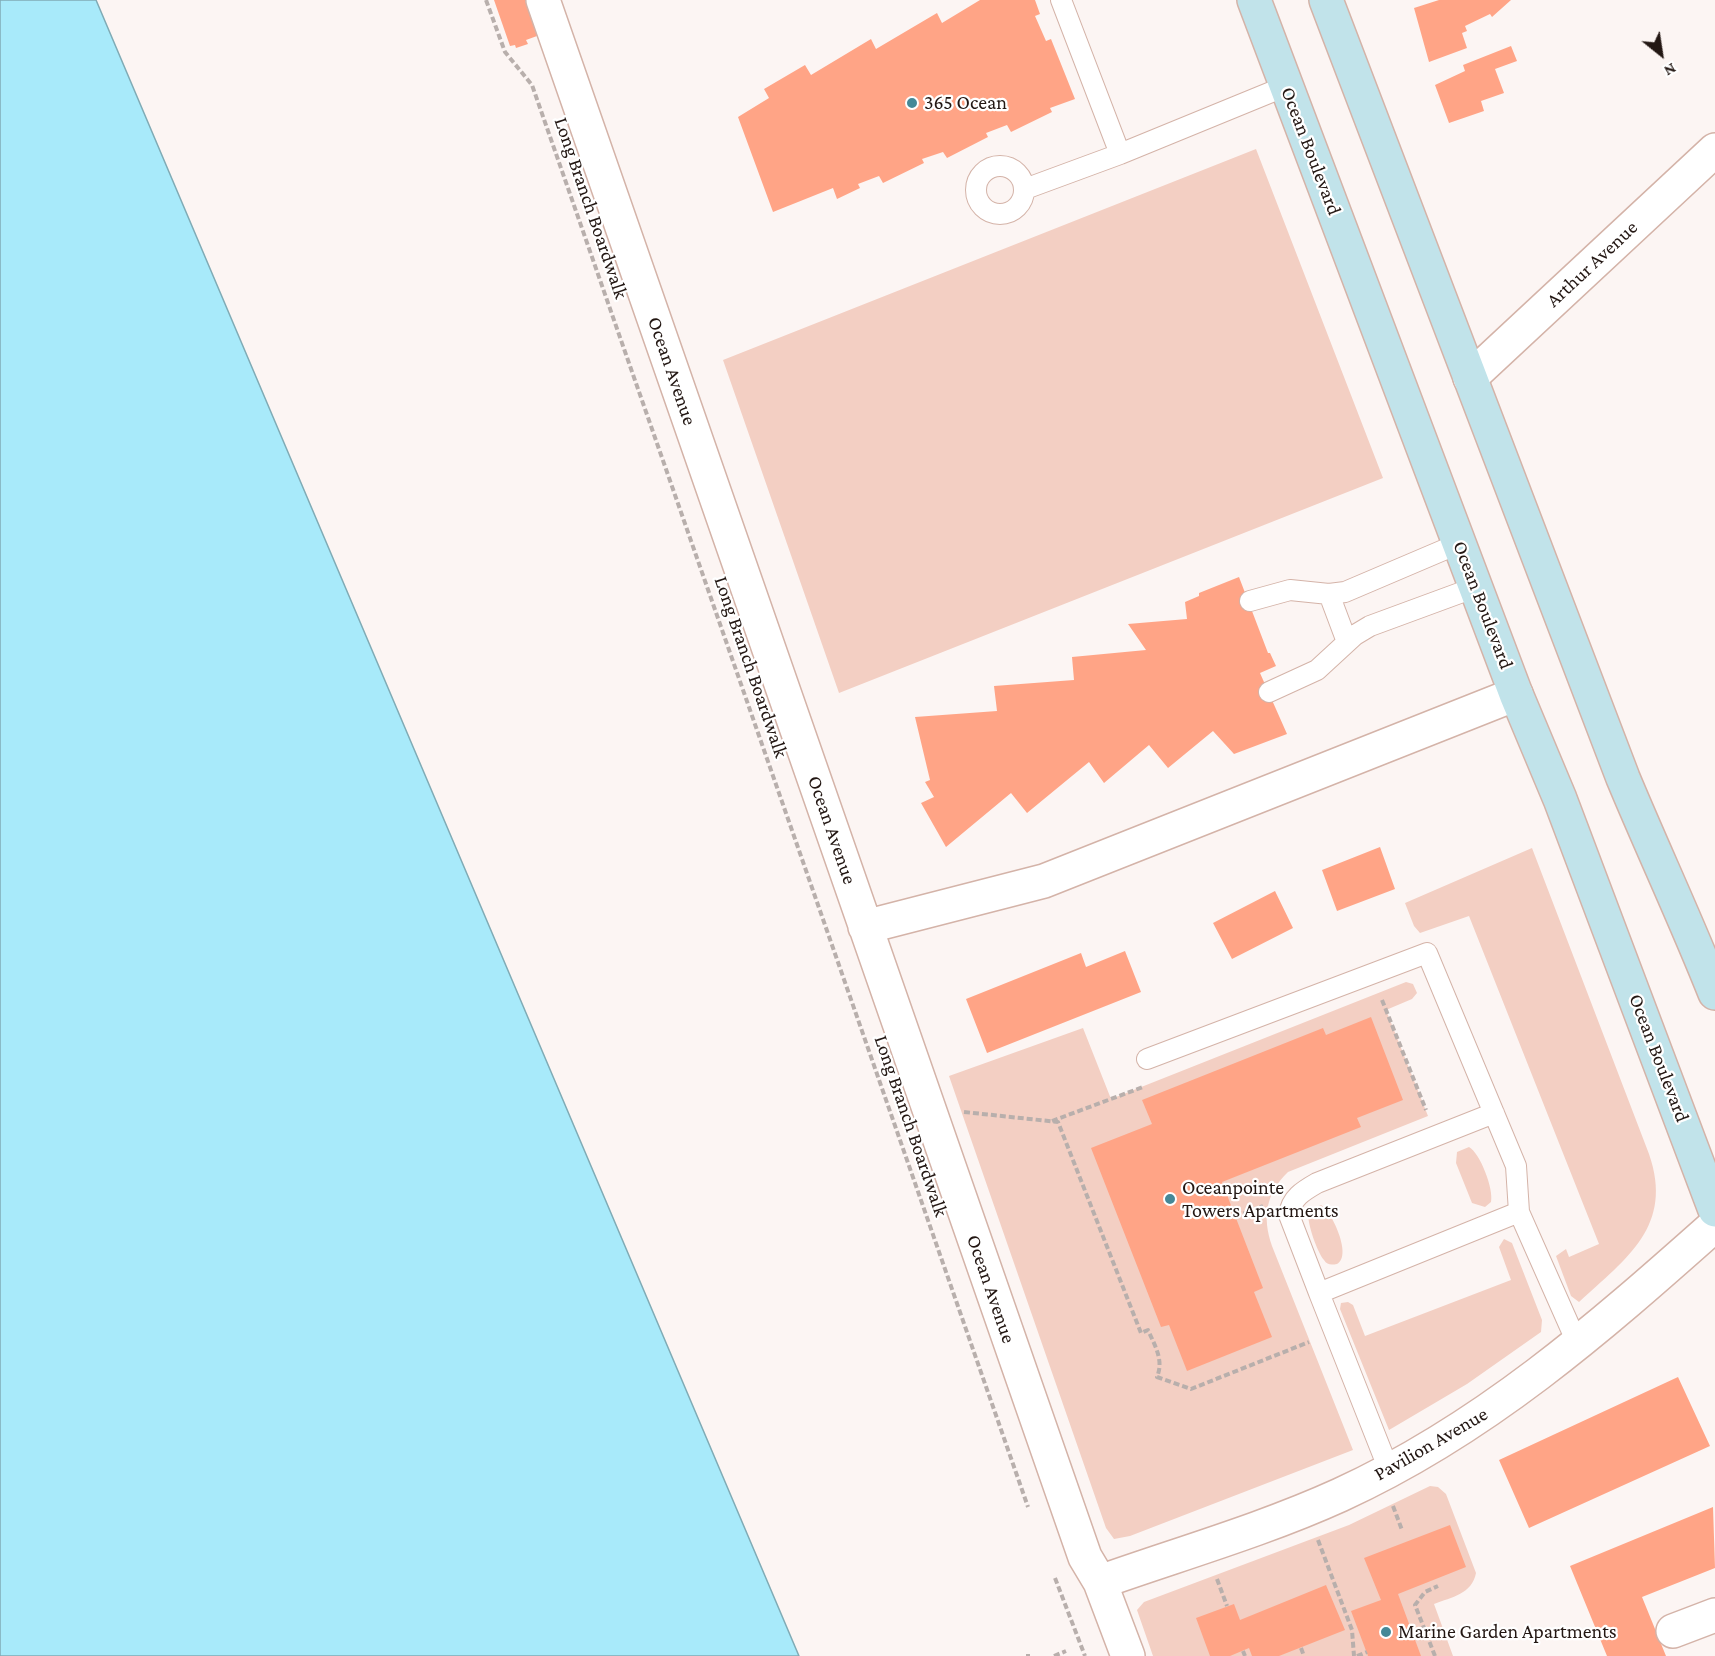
<!DOCTYPE html>
<style>
body{margin:0}
#map{position:relative;width:1715px;height:1656px;overflow:hidden;background:#fcf5f3;font-family:"Crimson Pro",serif}
canvas{display:block}
.north{position:absolute;left:1631px;top:24px;width:60px;height:60px;-webkit-text-stroke:4px #fff;paint-order:stroke;rotate:150deg;font-size:16px;font-weight:700;line-height:24px;text-align:center;color:#231713}
.north::after{content:'';display:block;margin:auto;width:21px;height:27px;background:#231713;clip-path:polygon(50% 0,100% 100%,50% 72%,0 100%)}
</style>
<div id="map">
<canvas width="1715" height="1656"></canvas>
<div class="north">N</div>
</div>
<script>
const ctx = document.querySelector('canvas').getContext('2d');
ctx.lineJoin = 'round';
function fill(path, color) { ctx.fillStyle = color; ctx.fill(path, 'evenodd'); }
function strokePath(path, color, width, dash) { ctx.strokeStyle = color; ctx.lineWidth = width; ctx.lineCap = dash ? 'butt' : 'round'; ctx.setLineDash(dash || []); ctx.stroke(path); }
function write(font, color, halo, rows, align = 'center') {
  ctx.font = font + ' "Crimson Pro",serif'; ctx.lineWidth = 4.5; ctx.setLineDash([]); ctx.textBaseline = 'middle'; ctx.strokeStyle = halo; ctx.fillStyle = color; for (const [text, x, y, turn = 0] of rows) {
    ctx.save(); ctx.translate(x, y); ctx.rotate((+turn || 0) * Math.PI / 180); ctx.textAlign = isNaN(turn) ? turn : align; if (halo) ctx.strokeText(text, 0, 0); ctx.fillText(text, 0, 0); ctx.restore();
  }
}
fill(new Path2D(`
 M1256,149L1383,478L839,693L723,360Z
 M1532,848L1649,1154C1674,1226 1627,1258 1579,1302L1571,1296L1556,1256L1566,1249L1569,1257L1599,1244L1469,916L1420,933L1414,926L1405,903Z
 M1406,982L1413,984L1417,993L1412,999L1386,1010L1428,1116L1288,1172C1266,1193 1262,1217 1272,1246L1353,1450L1130,1536L1114,1539L1106,1528L949,1076L1083,1028L1111,1099Z
 M1469,1147C1480,1153 1494,1189 1491,1202L1485,1207L1472,1203L1456,1163L1457,1152Z
 M1321,1205C1331,1210 1353,1256 1337,1264C1331,1265 1327,1265 1324,1260C1317,1252 1305,1218 1309,1210Z
 M1504,1239L1512,1243L1542,1320L1541,1332L1467,1384L1389,1430L1340,1309L1341,1303L1348,1302L1353,1305L1365,1336L1511,1280L1499,1247Z
 M1430,1486L1438,1487L1446,1494L1476,1573C1472,1594 1452,1597 1434,1604L1453,1656H1153L1137,1610L1144,1602L1349,1525Z`), '#f3cfc3');
const water = new Path2D(`
 M0,0H96L799,1656H0Z`);
fill(water, '#a8eafa');
strokePath(water, '#80abb5', 1.5);
fill(new Path2D(`
 M494,0H525L537,36L526,40L528,44L516,48L515,45L510,46Z
 M980,0H1035L1040,14L1035,16L1046,41L1051,39L1075,99L1050,108L1052,112L1011,132L1007,125L986,133L988,137L947,158L943,152L922,159L924,163L883,183L879,176L858,184L860,188L837,199L833,188L773,212L738,117L769,98L764,89L805,65L811,75L871,39L876,49L937,13L942,23Z
 M1439,0H1511L1492,17L1490,14L1465,26L1467,31L1462,33L1467,48L1429,62L1414,8Z
 M1511,46L1517,61L1495,69L1504,93L1481,101L1484,111L1449,123L1435,85L1465,71L1463,65Z
 M1239,577L1268,653H1270L1276,666L1260,673L1287,734L1234,754L1213,731L1168,768L1149,745L1104,783L1089,762L1027,813L1011,793L946,847L921,803L934,797L925,782L930,780L915,717L997,711L994,686L1074,680L1072,657L1146,650L1128,624L1187,619L1185,602L1199,596V593Z
 M1380,847L1395,889L1337,911L1322,870Z
 M1275,891L1293,928L1232,959L1213,923Z
 M1125,951L1141,992L987,1053L966,999L1081,953L1086,967Z
 M1371,1017L1403,1100L1357,1118L1361,1127L1222,1182L1263,1288L1254,1292L1272,1337L1187,1371L1169,1325L1161,1327L1091,1148L1152,1124L1142,1100L1323,1028L1326,1035Z
 M1678,1377L1710,1446L1529,1528L1499,1460Z
 M1713,1507L1715,1568L1642,1597L1666,1656H1607L1570,1566Z
 M1450,1525L1466,1567L1398,1594L1421,1656H1368L1351,1611L1381,1600L1364,1558Z
 M1326,1585L1345,1630L1279,1656H1252L1249,1648L1230,1656H1210L1196,1618L1234,1604L1240,1620Z`), '#ffa486');
const service = new Path2D(`
 M1061,0L1120,154
 M976 190a24 24 0 1 1 48 0a24 24 0 1 1-48 0Z
 M1025,189L1120,154L1286,86
 M1329,594L1347,642
 M1250,601L1290,590L1329,594L1345,592L1460,543
 M1269,692L1317,670L1355,635L1370,626L1476,587
 M1147,1059L1427,953L1516,1166L1519,1212
 M1319,1293L1289,1215C1291,1198 1303,1191 1317,1183L1494,1113
 M1389,1470L1319,1293L1519,1212L1578,1345`);
const minor = new Path2D(`
 M543,0L1085,1557L1100,1582L1128,1656
 M1470,378L1715,150
 M865,927L1044,881L1516,694
 M1100,1582C1179,1554 1263,1530 1340,1495C1484,1429 1598,1329 1715,1225
 M1673,1631L1715,1615`);
const secondary = new Path2D(`
 M1254,0L1516,694L1560,799L1715,1210
 M1326,0L1623,778C1653,850 1686,920 1715,993`);
strokePath(service, '#d4b3a8', 22);
strokePath(minor, '#d4b3a8', 36);
strokePath(secondary, '#d4b3a8', 36);
strokePath(new Path2D(`
 M486,0L505,52L532,85L1028,1507
 M1382,1000L1426,1110
 M964,1112L1058,1122L1141,1333L1148,1330C1155,1346 1164,1360 1157,1377L1191,1389L1309,1342
 M1052,1121L1143,1087
 M1235,1217L1263,1206
 M1393,1506L1402,1530
 M1318,1540L1352,1630L1354,1656
 M1055,1578L1085,1656
 M1217,1579L1227,1606
 M1301,1648L1304,1656
 M1243,1651L1245,1656
 M1026,1656H1030
 M1054,1656L1066,1651
 M1357,1656L1367,1652
 M1435,1656L1415,1605L1425,1592L1438,1586`), '#b8afac', 4, [6, 3]);
strokePath(service, '#fff', 20);
strokePath(minor, '#fff', 33);
strokePath(secondary, '#c1e3ea', 33);
for (const [x, y, r, color] of [
 [912,103,6,"#458897"],
 [1170,1199,6,"#458897"],
 [1386,1632,6,"#458897"]
]) { const dot = new Path2D(); dot.arc(x, y, r, 0, 2 * Math.PI); ctx.fillStyle = color; ctx.fill(dot); strokePath(dot, '#fff', 2); }
write('20px', '#231713', '#fff', [
 ["365 Ocean",924,103],
 ["Oceanpointe",1182,1188],
 ["Towers Apartments",1182,1211],
 ["Marine Garden Apartments",1398,1632]
], 'left');
write('20px', '#231713', '#fff', [
 ["Ocean Boulevard",1311,151,69],
 ["Long Branch Boardwalk",591,208,71],
 ["Arthur Avenue",1592,264,-43],
 ["Ocean Avenue",672,371,71],
 ["Ocean Boulevard",1483,605,69],
 ["Long Branch Boardwalk",751,667,71],
 ["Ocean Avenue",832,830,71],
 ["Ocean Boulevard",1659,1058,69],
 ["Long Branch Boardwalk",911,1126,71],
 ["Ocean Avenue",991,1289,71],
 ["Pavilion Avenue",1431,1444,-30]
]);
</script>
